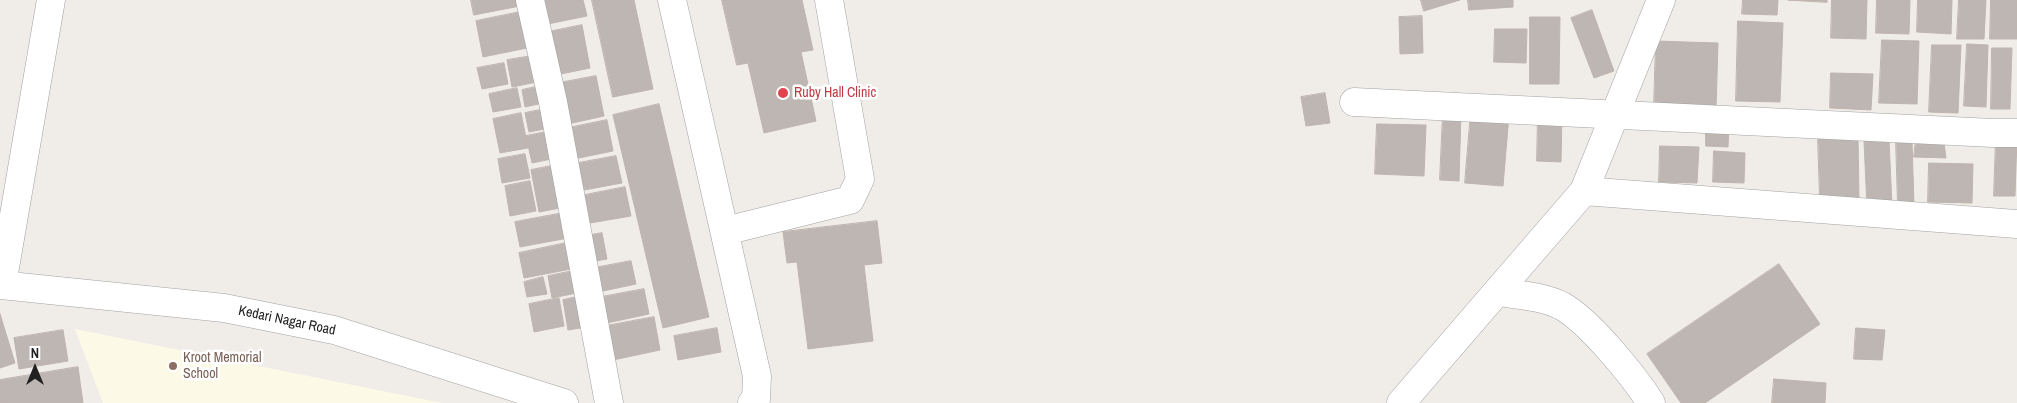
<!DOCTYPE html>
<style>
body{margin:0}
#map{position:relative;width:2017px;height:403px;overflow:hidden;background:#f0ede9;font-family:"Archivo Narrow",sans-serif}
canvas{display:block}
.north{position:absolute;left:10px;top:343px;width:50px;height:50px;-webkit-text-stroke:4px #fff;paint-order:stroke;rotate:0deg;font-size:14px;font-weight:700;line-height:20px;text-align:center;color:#212121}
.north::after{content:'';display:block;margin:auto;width:18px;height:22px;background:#212121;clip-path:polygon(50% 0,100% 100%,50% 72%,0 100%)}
</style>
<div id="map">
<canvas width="2017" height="403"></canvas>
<div class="north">N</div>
</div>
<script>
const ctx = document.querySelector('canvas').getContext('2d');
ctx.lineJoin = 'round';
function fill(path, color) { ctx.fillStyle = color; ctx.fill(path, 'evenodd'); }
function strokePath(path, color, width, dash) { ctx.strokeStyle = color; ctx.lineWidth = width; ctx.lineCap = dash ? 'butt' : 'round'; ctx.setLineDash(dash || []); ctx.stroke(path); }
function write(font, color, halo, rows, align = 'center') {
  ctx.font = font + ' "Archivo Narrow",sans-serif'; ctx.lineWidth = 5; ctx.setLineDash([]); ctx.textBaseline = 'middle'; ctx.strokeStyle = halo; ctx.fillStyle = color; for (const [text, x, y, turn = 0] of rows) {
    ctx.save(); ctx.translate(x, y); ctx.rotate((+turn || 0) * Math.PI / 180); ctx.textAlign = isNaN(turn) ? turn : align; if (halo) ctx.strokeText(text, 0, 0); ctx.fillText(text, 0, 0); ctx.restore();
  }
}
fill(new Path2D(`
 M75,329L442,403H103Z`), '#fcfae6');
const building = new Path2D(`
 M471,0H518L520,6L474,15Z
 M538,0H583L587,16L543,25Z
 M592,0H634L653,89L613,97Z
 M722,0H802L813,50L801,52L816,121L764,133L748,63L737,65Z
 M1421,0H1460L1424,11Z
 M1468,0H1513V7L1469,10Z
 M1743,0H1778L1777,15L1742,14Z
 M1788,0H1827V2Z
 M1832,0H1867L1866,39L1831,38Z
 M1877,0H1910L1909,34L1876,33Z
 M1918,0H1952L1951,34L1917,32Z
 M1959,0H1986L1984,39H1957Z
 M1991,0H2017V39H1990Z
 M1592,10L1614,71L1594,78L1571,18Z
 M525,11L532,47L483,57L476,21Z
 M1422,16L1423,53L1400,54L1399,17Z
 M1530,17H1560L1559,84H1530Z
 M1738,21L1783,23L1780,102L1736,101Z
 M582,25L590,68L556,75L548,32Z
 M1495,29H1527L1526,63L1494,62Z
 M1882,40L1919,41L1917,104L1879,103Z
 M1656,41L1718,43L1716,109L1654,106Z
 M1967,44L1988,45L1986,107L1964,106Z
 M1932,45H1961L1958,113L1929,112Z
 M1992,48H2012L2010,109H1991Z
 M532,56L537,82L512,87L507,60Z
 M504,63L508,84L482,89L477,68Z
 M1831,73L1873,74L1871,110L1830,108Z
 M596,76L604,116L568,124L559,83Z
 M540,86L543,103L525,107L522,90Z
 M517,88L521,107L493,112L489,94Z
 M1325,93L1330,123L1306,126L1301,97Z
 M659,104L709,317L663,328L613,115Z
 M550,108L554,127L529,132L525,113Z
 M1471,112L1509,115L1503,186L1465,183Z
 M521,113L528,148L500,153L493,119Z
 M1443,113H1461L1459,181L1440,180Z
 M1538,114H1562L1561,162L1537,161Z
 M607,120L613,151L574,159L568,128Z
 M1706,122L1729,123L1728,147L1706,146Z
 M1377,124L1426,125L1424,176L1375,174Z
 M556,130L561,157L532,163L526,136Z
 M1818,137H1858L1859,199L1820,200Z
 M1996,137H2017L2015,196H1994Z
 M1889,140L1892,205L1867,206L1864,141Z
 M1896,140H1912L1914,207H1898Z
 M1916,140L1944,143L1946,158L1914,157Z
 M1660,146L1699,147L1697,183L1659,182Z
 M1714,151L1745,153L1744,183L1713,182Z
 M525,154L530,178L502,183L498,159Z
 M616,156L622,183L579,191L573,164Z
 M1929,163L1973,164L1972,203L1928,202Z
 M556,165L565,207L539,212L531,170Z
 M530,181L536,211L510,216L505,186Z
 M625,187L631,216L590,223L585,195Z
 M563,213L568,238L520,247L515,222Z
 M877,221L882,263L864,265L873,341L808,349L797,262L787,263L783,232Z
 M602,233L607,259L590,262L585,236Z
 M566,243L571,269L524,278L519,253Z
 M631,261L636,284L594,293L589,269Z
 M1779,264L1820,324L1705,403H1681L1647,354Z
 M578,270L582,292L552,298L548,276Z
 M543,277L547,294L527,297L524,282Z
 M644,289L649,314L602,324L596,298Z
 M586,295L592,326L568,330L563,300Z
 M559,298L564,326L534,332L529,304Z
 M0,314L15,363L0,368Z
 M654,317L660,350L613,360L606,326Z
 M717,328L721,352L678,360L674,336Z
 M1856,328L1885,330L1882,360L1854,359Z
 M63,330L68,361L19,369L14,338Z
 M78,367L83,403H0V380Z
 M1774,379L1826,383L1825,403H1772Z`);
fill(building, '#bdb6b2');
strokePath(building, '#c0b4ad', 1);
const minor = new Path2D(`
 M530,0L553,102L609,403
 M672,0L757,376L756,399L752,403
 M1354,102L1993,133H2017
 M1584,191L2017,224
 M725,231L850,200L860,179L829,0
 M0,285L224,308L334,330L564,403
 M2,285L51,0
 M1498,292C1518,295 1543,296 1562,306C1589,321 1634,376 1651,403
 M1401,403L1584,191L1661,0`);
strokePath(minor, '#a2a2a2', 29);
strokePath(minor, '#fff', 28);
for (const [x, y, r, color] of [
 [783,93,6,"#e0444e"],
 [173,366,5,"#8d6e63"]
]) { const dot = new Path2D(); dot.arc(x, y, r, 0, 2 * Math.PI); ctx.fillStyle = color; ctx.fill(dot); strokePath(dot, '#fff', 2); }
write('14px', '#be3a42', '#fff', [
 ["Ruby Hall Clinic",794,93]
], 'left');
write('14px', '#212121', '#fff', [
 ["Kedari Nagar Road",287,321,12]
]);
write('14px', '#785e54', '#fff', [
 ["Kroot Memorial",183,358],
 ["School",183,374]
], 'left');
</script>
